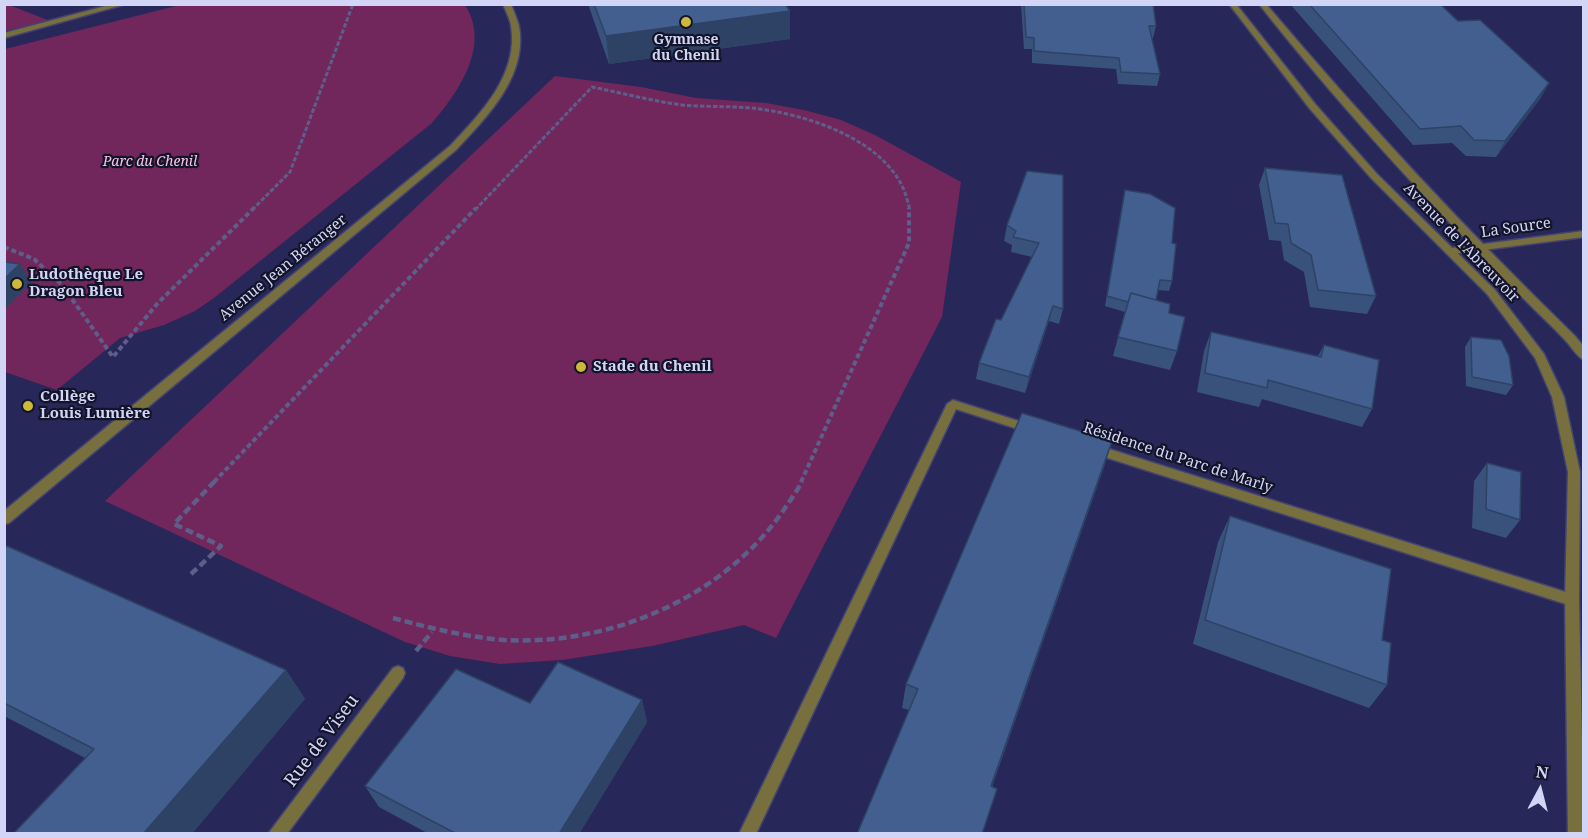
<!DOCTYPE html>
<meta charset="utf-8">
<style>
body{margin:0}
#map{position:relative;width:1588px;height:838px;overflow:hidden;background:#282759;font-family:"Noto Serif",serif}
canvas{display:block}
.frame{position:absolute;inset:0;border:6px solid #d2d5f5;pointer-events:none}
.north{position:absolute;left:1510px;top:760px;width:60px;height:60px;-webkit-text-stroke:4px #13142a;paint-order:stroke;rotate:7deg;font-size:16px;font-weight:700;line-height:24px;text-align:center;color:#d2d5f5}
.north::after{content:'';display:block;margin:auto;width:21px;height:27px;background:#d2d5f5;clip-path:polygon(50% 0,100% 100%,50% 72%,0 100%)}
</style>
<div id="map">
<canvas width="1588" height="838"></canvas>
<div class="frame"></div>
<div class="north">N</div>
</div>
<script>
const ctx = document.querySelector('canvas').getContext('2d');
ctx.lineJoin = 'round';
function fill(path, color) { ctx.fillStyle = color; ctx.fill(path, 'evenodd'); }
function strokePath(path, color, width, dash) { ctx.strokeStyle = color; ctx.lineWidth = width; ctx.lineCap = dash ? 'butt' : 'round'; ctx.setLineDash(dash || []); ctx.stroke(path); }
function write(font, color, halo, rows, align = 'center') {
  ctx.font = font + ' "Noto Serif",serif'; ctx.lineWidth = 4.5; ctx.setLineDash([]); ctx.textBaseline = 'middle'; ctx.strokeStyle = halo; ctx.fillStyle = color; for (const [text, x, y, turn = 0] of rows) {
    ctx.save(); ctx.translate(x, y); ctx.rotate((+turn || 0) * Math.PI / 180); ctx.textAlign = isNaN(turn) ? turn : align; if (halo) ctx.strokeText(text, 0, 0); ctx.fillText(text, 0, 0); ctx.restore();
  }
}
fill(new Path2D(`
 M4,5H9L50,21L5,31Z
 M180,5H465C491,45 459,92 432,123L214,298L195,311L164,325L120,338L57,390L5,372V49Z
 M555,76L641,87L696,98L766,103L804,110L841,120L875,135L961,182L942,317L776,638L744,625L652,646L562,660L500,664L450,656L405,642L105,501Z`), '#71275c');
const minor = new Path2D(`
 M113,4H126L4,38V33Z
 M503,4H511C514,12 517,19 519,26C528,76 487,117 456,150L9,523L4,524V511L450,146C480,114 519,75 511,26C510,19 506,12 503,4Z
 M1584,231V237L1452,254L1447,251L1452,248Z
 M953,400L1034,426L1036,429L1030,433L956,409L756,834H739L947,404Z
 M1093,444L1572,594L1577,596L1579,600L1577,604L1572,606L1089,452L1087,449L1089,446Z
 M398,666L403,668L405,673L403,678L287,834H268L393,668Z`);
const tertiary = new Path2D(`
 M1229,4H1236L1316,105L1377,174L1495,290L1544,354L1564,397L1580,472L1579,600L1584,834H1568L1565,600L1568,472L1552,397L1535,358L1487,294L1371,178L1310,109Z
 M1259,4H1266C1364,120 1467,231 1575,336L1584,347V360C1576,356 1571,346 1565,340C1556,330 1546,321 1536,311C1439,214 1344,112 1259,4Z`);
strokePath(minor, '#434372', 3);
strokePath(tertiary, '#434372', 3);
strokePath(new Path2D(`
 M252,210L290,172L353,4
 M475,210L592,87C622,93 652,101 682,105C705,107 728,106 751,108C802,113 880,137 903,188C906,194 908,203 910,210`), '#5e5e8a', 3, [4.5, 2]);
strokePath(new Path2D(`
 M4,247L34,259L62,285L113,357L157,304L254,208
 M214,482L476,208
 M801,482L909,243V208`), '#5e5e8a', 4, [5, 3]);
strokePath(new Path2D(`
 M191,574L221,546L174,524L215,481
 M393,618C430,628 466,637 504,640C611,646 725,597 785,508C791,499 798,490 802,481
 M416,651L432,632`), '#5e5e8a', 4.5, [8, 4]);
fill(minor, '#776f3e');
fill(tertiary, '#776f3e');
fill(new Path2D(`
 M588,4H785L790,11V39L609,64Z
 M1021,4H1153L1156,26L1153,38H1152L1160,74L1157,86L1118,84L1116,69L1032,63V49H1024Z
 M1290,4H1440L1458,21L1549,83L1540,99L1496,157L1466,156L1452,143L1413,145Z
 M1265,168L1376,296L1367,314L1310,307L1304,272L1284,260L1281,241L1269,240L1259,185Z
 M1027,171L1063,309L1059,324L1049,321L1025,393L976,379L979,363L1001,320L1032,257L1011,252L1012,245L1004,241L1007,225Z
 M1125,190L1172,243V281L1169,291L1158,290L1156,300L1169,313L1177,351L1170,370L1113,356L1125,312L1105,306L1123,199Z
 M1211,332L1318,356L1324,345L1372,409L1362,427L1262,399L1259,407L1197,392L1204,351Z
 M1471,337L1513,385L1506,395L1466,386L1465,347Z
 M1112,441L1104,467L992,787L990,811L909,710L902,708L906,684Z
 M1487,463L1520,520L1506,538L1472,528L1474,481Z
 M1230,516L1387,685L1369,708L1193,644L1218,542Z
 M4,548L286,670L305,699L85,758L4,716Z
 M642,700L647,722L579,834H429L379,807L365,786L530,703Z`), '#39527c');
fill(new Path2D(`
 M790,11V39L609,64L606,36Z
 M1549,83L1540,99L1496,157L1505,141Z
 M20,264L32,282L4,310V279Z
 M1053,306L1049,321L1025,393L1029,377Z
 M1112,441L1104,467L984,809L991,786Z
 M286,670L305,699L192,834H143Z
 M642,700L647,722L579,834H559Z`), '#2e4265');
const building = new Path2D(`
 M594,4H785L790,11L606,36Z
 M1024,4H1153L1156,26H1149L1160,74L1121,72L1119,58L1034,51V38L1026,37Z
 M1309,4H1440L1458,21L1480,20L1549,83L1505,141L1474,140L1461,126L1420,129Z
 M1265,168L1342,175L1376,296L1318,290L1311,255L1291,243L1288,224L1275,223Z
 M1027,171L1063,175V309L1053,306L1029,377L979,363L996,319L1001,320L1039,243L1013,237L1016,231L1007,225Z
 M1125,190L1150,194L1175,208L1172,243L1176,244L1172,281L1160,280L1156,300L1131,293L1128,302L1107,296Z
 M4,262L20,264L4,279Z
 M1131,293L1170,304L1169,313L1185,317L1177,351L1118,337Z
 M1211,332L1321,357L1324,345L1379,360L1372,409L1268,380L1267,388L1205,373Z
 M1471,337L1501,340L1509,356L1513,385L1472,377Z
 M1022,413L1112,441L991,786L997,789L982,834H857L918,689L906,684Z
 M1487,463L1521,472L1520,520L1486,509Z
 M1230,516L1391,569L1382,640L1391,643L1387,685L1205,620Z
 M7,546L286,670L143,834H13L94,749L4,703V548Z
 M558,662L642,700L559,834H457L365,786L456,669L530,703Z`);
fill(building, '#425f90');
strokePath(building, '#2e4265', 1.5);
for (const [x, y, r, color] of [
 [686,22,6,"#cdb938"],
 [17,284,6,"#cdb938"],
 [581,367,6,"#cdb938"],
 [28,406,6,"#cdb938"]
]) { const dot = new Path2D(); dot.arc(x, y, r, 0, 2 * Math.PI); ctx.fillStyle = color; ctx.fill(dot); strokePath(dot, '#13142a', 2); }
write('bold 14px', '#d2d5f5', '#13142a', [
 ["Gymnase",686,40],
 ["du Chenil",686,56]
]);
write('italic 14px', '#f8c4e5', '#13142a', [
 ["Parc du Chenil",150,162]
]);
write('15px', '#d2d5f5', '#13142a', [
 ["La Source",1516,228,-8],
 ["Avenue de l'Abreuvoir",1461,243,46],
 ["Avenue Jean Béranger",283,268,-39],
 ["Résidence du Parc de Marly",1178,458,18]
]);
write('bold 15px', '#d2d5f5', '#13142a', [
 ["Ludothèque Le",29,275],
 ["Dragon Bleu",29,292],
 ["Stade du Chenil",593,367],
 ["Collège",40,397],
 ["Louis Lumière",40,414]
], 'left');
write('18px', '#d2d5f5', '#13142a', [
 ["Rue de Viseu",322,741,-53]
]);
</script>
